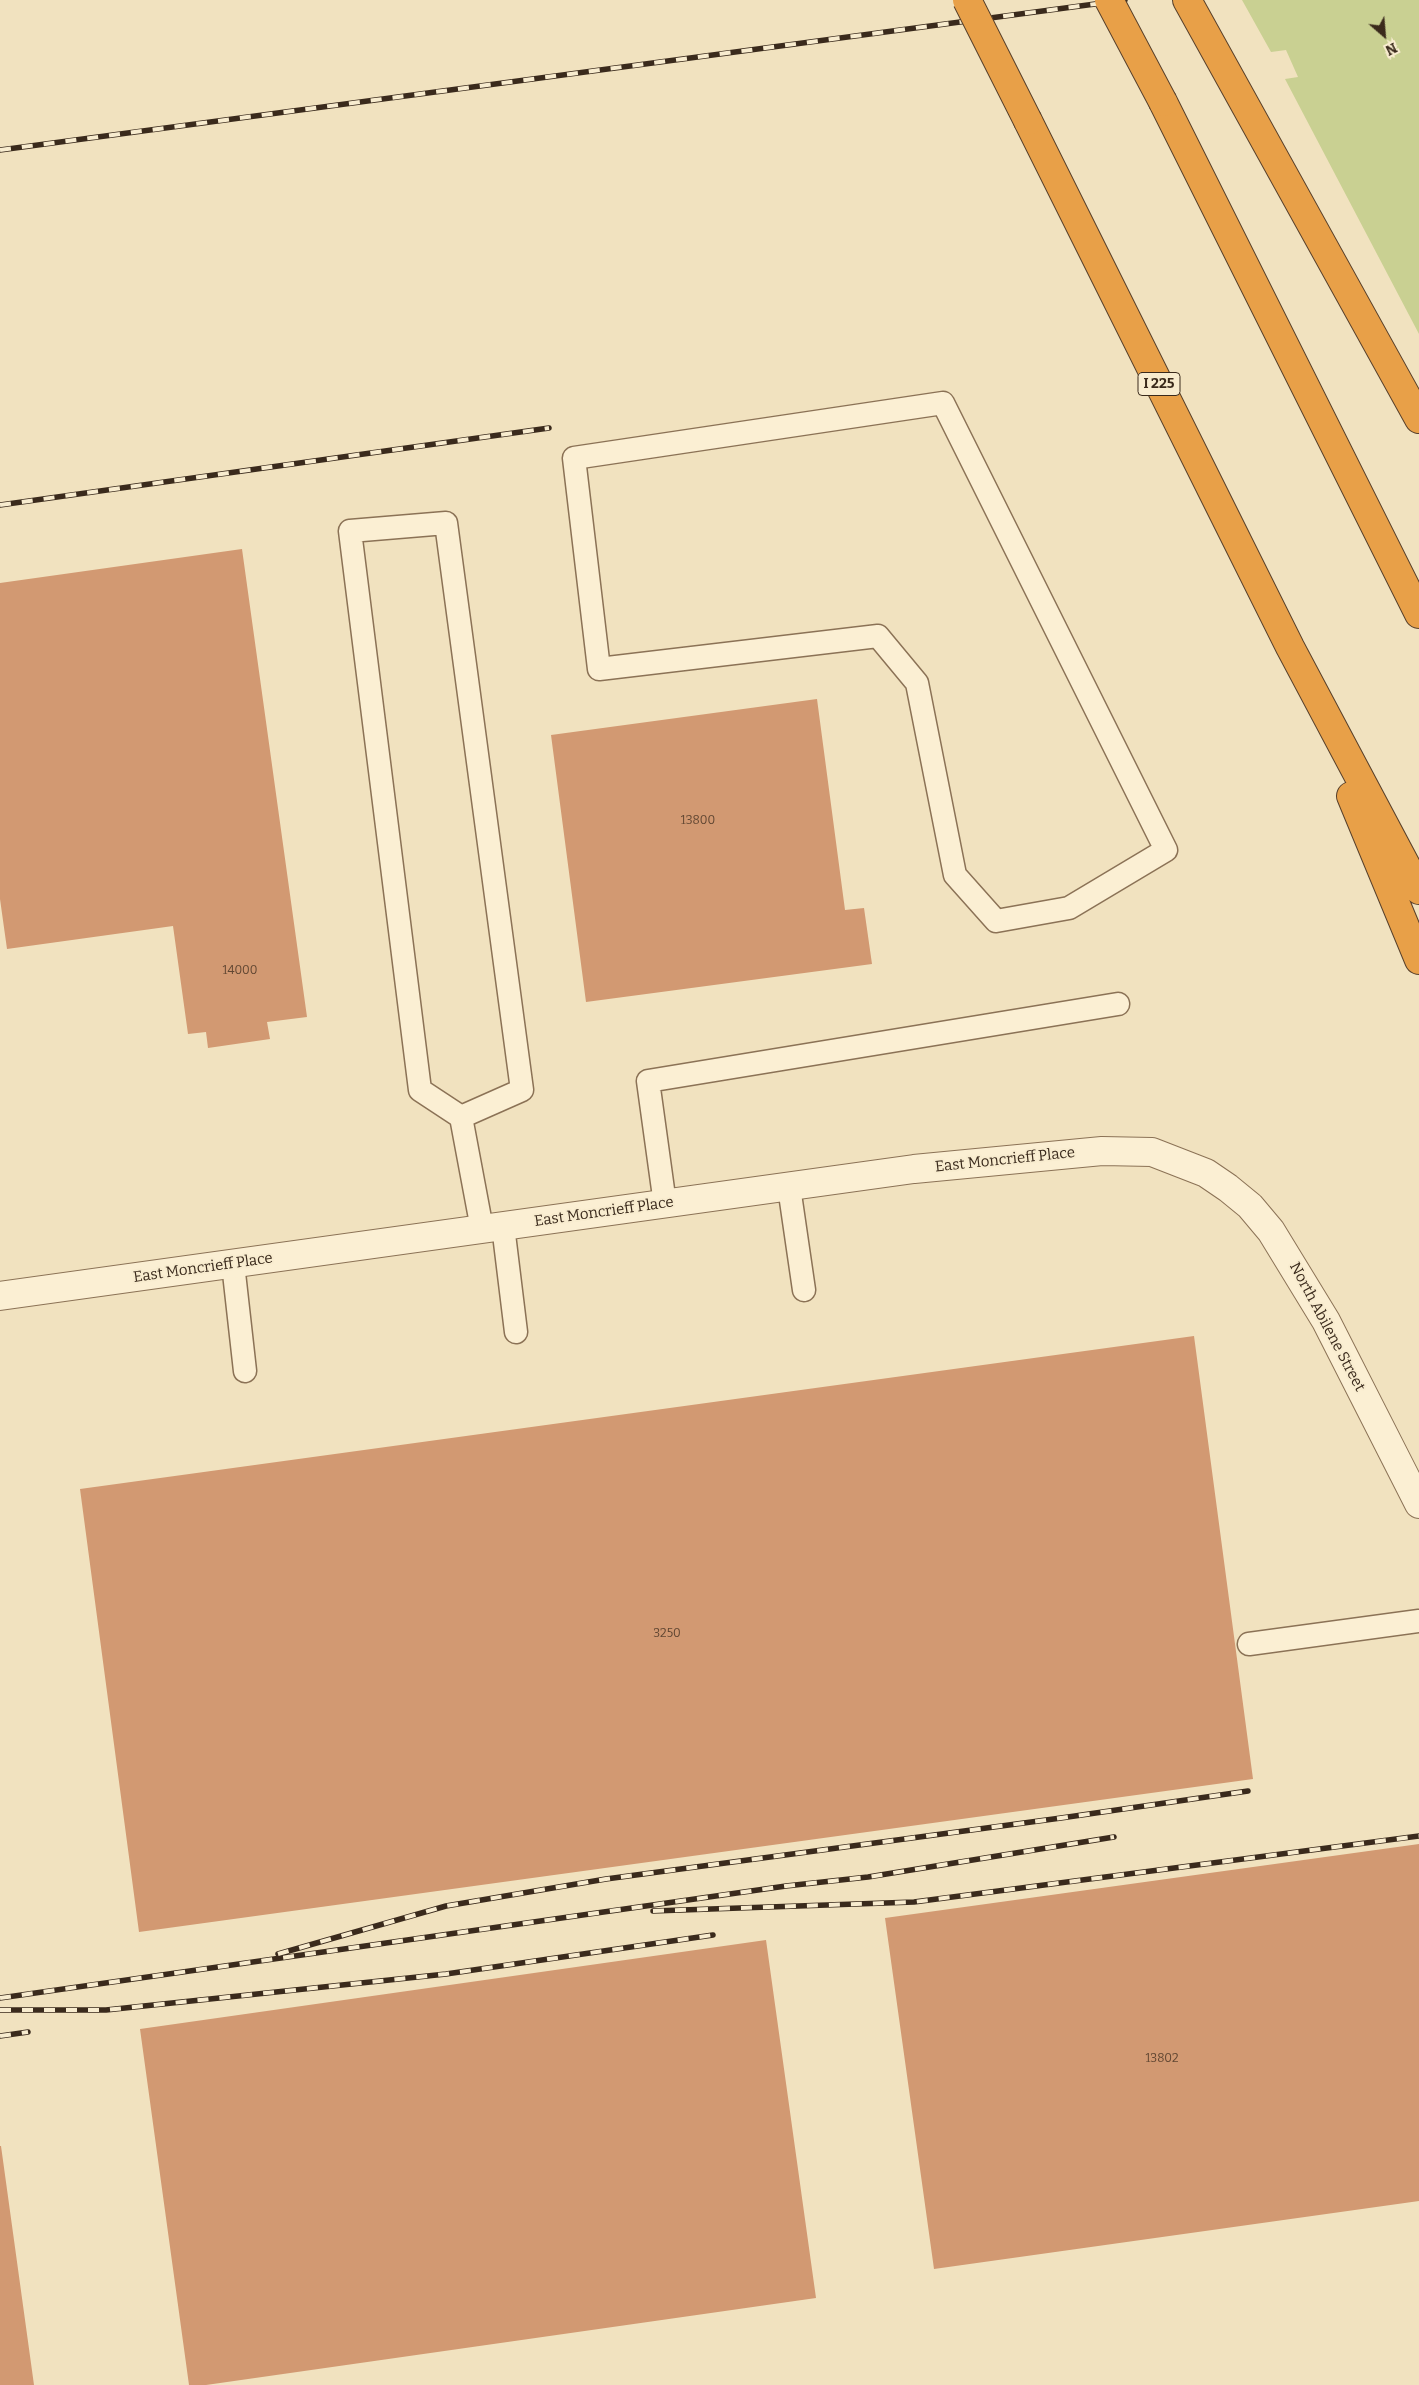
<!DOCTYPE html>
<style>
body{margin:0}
#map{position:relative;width:1419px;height:2385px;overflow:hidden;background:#f1e2bf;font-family:Bitter,serif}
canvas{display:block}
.north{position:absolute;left:1359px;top:10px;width:50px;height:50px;-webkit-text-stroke:4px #f8eccf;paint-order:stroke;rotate:153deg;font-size:14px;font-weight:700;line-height:20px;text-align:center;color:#3a2a1c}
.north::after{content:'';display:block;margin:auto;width:18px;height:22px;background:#3a2a1c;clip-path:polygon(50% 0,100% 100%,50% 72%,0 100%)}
</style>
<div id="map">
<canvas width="1419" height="2385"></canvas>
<div class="north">N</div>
</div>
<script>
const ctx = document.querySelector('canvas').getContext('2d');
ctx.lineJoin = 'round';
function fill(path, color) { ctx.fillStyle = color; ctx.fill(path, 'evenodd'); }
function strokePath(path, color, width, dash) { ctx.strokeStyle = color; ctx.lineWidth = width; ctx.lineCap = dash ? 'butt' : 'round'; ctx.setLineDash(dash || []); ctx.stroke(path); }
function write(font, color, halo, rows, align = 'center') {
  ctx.font = font + ' Bitter,serif'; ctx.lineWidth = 4; ctx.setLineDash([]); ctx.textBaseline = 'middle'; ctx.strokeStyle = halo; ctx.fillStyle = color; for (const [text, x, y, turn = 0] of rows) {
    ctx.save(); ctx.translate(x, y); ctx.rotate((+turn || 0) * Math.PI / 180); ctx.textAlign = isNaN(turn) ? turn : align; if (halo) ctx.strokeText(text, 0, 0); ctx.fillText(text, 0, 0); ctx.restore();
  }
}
fill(new Path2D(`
 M1242,0H1419V334L1285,79L1298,77L1286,50L1271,52Z`), '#c9d092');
fill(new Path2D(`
 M242,549L307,1017L267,1022L270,1039L208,1048L206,1032L188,1034L173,926L7,949L0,899V583Z
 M817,699L845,910L864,908L872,964L586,1002L551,735Z
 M1194,1336L1253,1779L139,1932L80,1489Z
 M1419,1844V2201L934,2269L885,1918Z
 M766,1940L816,2298L206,2385H189L140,2029Z
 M0,2146H1L34,2385H0Z`), '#d29972');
const lane = new Path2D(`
 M943,403L1166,850L1069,908L996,921L955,875L917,683L878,636L599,669L574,458Z
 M461,1117L420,1090L350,531L446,523L522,1090L461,1117L482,1229
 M789,1187L804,1290
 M665,1204L648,1081L1118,1004
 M503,1226L516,1332
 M233,1264L245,1371
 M1249,1644L1419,1621`);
const street = new Path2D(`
 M0,1296L914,1169L1102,1151L1152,1152L1206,1173L1228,1188L1250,1206L1271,1231L1326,1321L1419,1504`);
const highway = new Path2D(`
 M1187,0L1419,419
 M1163,102L1419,614
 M1028,121L1290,647L1419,890
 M1351,796L1419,960`);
strokePath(lane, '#8b7256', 25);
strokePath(street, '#8b7256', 30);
strokePath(highway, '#58402b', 30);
strokePath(lane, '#fbefd3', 22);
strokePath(street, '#fbefd3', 28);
strokePath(highway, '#e8a048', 28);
const rail = new Path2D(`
 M0,150L1125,0
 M0,505L549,428
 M653,1911L914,1902L1419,1836
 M278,1954L446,1906L606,1879L1061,1818L1248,1791
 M0,1998L786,1886L868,1877L1114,1837
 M0,2010H106L446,1974L713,1935
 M0,2036L28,2032`);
strokePath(rail, '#3a2a1c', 5.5);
strokePath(rail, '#f8eccf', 4, [11]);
const highwayBridge = new Path2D(`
 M967,0L1028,121
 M1109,0L1163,102`);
strokePath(highwayBridge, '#58402b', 30, []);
strokePath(highwayBridge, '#e8a048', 28);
write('12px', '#604632', null, [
 ["13800",698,821],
 ["14000",240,971],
 ["3250",667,1634],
 ["13802",1162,2059]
]);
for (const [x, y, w] of [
 [1159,384,42]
]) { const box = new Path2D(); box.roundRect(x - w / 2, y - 11.5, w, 23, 4); ctx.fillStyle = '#f8eccf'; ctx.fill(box); strokePath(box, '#3a2a1c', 1); }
write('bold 14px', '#3a2a1c', null, [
 ["I 225",1159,384]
]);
write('15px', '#3a2a1c', '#f8eccf', [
 ["East Moncrieff Place",1005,1160,-6],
 ["East Moncrieff Place",604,1212,-8],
 ["East Moncrieff Place",203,1268,-8],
 ["North Abilene Street",1327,1327,62]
]);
</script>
